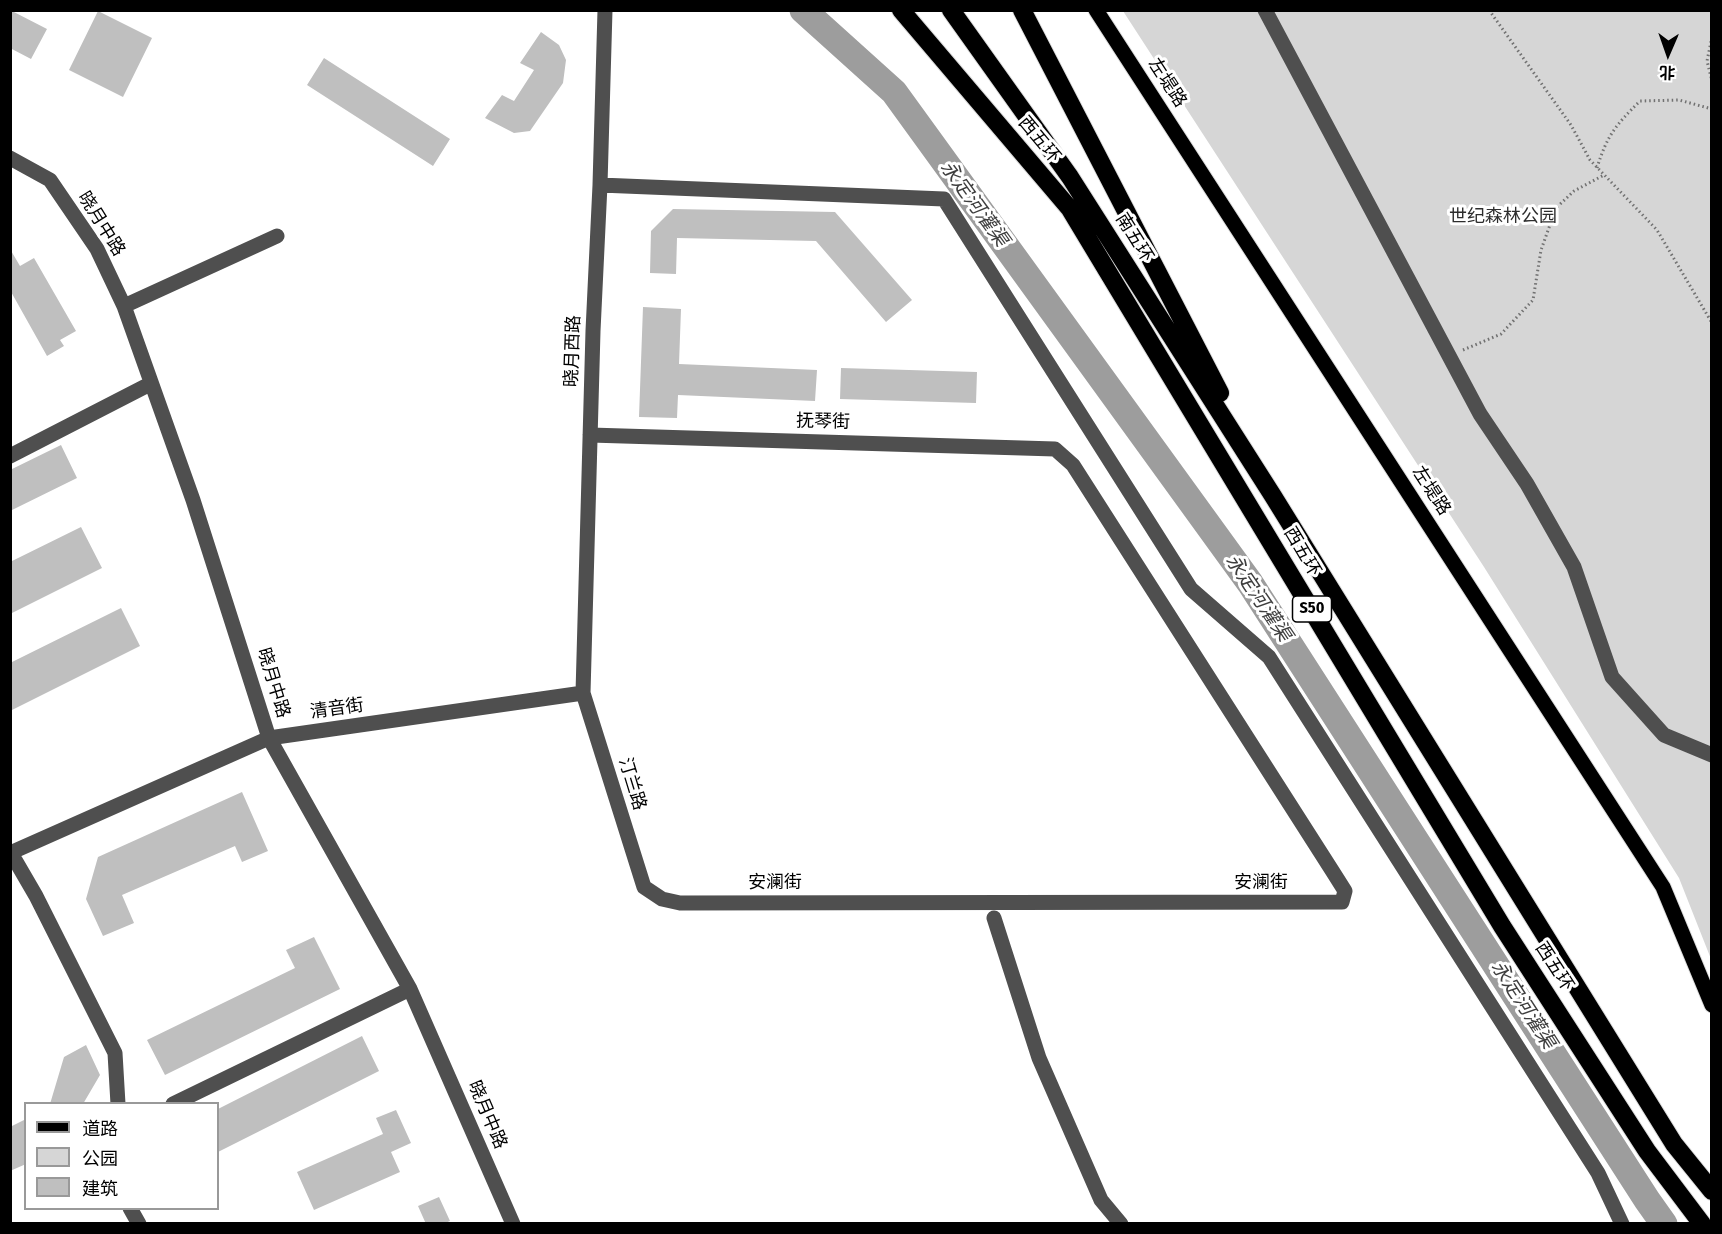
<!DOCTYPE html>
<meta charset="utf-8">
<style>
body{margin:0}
#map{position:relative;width:1722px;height:1234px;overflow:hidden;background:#fff;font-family:"Fira Sans Condensed","Noto Sans SC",sans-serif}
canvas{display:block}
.frame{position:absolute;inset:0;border:12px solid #000;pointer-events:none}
.legend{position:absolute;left:24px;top:1102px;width:195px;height:108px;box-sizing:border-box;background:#fff;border:2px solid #999;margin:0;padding:8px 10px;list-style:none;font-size:18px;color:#000}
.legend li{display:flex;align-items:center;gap:12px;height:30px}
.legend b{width:30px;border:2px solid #999}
.north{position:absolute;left:1638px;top:24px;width:60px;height:60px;-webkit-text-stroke:4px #fff;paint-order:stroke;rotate:182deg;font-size:16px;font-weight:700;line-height:24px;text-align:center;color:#000}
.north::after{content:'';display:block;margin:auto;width:21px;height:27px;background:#000;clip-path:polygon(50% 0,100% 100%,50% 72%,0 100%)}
</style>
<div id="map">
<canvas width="1722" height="1234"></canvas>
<div class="frame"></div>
<ul class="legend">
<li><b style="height:8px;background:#000"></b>道路</li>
<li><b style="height:16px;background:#d6d6d6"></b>公园</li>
<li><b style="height:16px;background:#bfbfbf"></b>建筑</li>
</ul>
<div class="north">北</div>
</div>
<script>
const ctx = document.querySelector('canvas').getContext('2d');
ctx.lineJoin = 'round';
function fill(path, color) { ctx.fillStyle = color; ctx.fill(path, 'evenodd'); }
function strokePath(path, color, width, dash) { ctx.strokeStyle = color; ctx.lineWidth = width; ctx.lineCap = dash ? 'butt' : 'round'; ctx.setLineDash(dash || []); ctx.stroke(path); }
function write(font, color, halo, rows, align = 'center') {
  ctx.font = font + ' "Fira Sans Condensed","Noto Sans SC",sans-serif'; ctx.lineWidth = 6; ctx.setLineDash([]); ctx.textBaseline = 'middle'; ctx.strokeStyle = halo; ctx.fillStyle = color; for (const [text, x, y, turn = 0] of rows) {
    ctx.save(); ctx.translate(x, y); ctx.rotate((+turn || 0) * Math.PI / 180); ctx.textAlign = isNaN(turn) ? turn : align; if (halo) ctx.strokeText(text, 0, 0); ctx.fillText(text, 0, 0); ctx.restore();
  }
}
fill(new Path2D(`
 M1123,11H1711V959L1679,878L1484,567Z`), '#d6d6d6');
strokePath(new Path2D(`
 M803,10L894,92L1250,583L1647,1200L1664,1224`), '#9d9d9d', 27);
fill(new Path2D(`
 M10,10L47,29L31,59L10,48Z
 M98,11L152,38L123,97L69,70Z
 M541,32L559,45L566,60L563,83L530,131L514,133L485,118L502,95L514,101L534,70L520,63Z
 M324,58L450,139L433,166L307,85Z
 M673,209L835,212L912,300L886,322L816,241L677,238L676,274L650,273L651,231Z
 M10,249L20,266L34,258L76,331L60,340L64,346L47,356L10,290Z
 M643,307L681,309L679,364L817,370L815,401L678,395L677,418L639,417Z
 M841,368L977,372L976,403L840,399Z
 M61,445L77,478L10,511V470Z
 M81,527L102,568L10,614V562Z
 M121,608L140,646L10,711V663Z
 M242,792L268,851L242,862L235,846L122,895L134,923L103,936L86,899L98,857Z
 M314,937L340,989L165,1075L147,1040L295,968L286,950Z
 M362,1036L379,1071L218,1152V1109Z
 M86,1045L100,1075L83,1104H50L64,1057Z
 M396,1110L411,1143L391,1152L400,1172L314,1210L297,1172L383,1134L376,1118Z
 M26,1119V1164L10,1171V1127Z
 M439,1197L450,1221L443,1224H426L418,1206Z`), '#bfbfbf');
const major = new Path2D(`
 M1096,10L1663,887L1712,1005`);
const highway = new Path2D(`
 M901,10L1070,209L1502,926L1647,1151L1702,1224
 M951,10L1070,177L1273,496L1674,1144L1712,1191
 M1022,10L1220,393`);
strokePath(major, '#dbdbdb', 17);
strokePath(highway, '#dbdbdb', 20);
strokePath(new Path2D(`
 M1489,10L1571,125L1590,160L1657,230L1712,323
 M1712,37L1707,61L1712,81
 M1597,168C1607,135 1616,125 1640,101L1679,100L1712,109
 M1463,350L1501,334L1533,300L1541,250L1556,208L1574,191L1604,175`), '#717171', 3, [1.5, 3]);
strokePath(new Path2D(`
 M1265,10L1480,414L1527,484L1574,567L1612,677L1664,735L1712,755
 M10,158L50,180L97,249L124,306L193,500L269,738L410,989L513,1224
 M600,185L944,199L1191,589L1269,657L1598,1173L1622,1224
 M124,306L277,236
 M590,435L1055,449L1073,465L1333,872L1345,891L1342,902L680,903L662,899L644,887L583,693L593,331L600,185L605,10
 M10,456L150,384
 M10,853L269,738L583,693
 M11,853L36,896L115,1053L118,1104
 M994,918L1039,1058L1101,1200L1121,1224
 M173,1104L410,989
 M130,1208L139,1224`), '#4f4f4f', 15);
strokePath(major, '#000', 15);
strokePath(highway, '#000', 18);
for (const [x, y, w] of [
 [1312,609,39]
]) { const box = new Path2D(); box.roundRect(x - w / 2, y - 13, w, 26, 4.5); ctx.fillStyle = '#fff'; ctx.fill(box); strokePath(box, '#000', 1.5); }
write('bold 16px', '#000', null, [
 ["S50",1312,609]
]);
write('18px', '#000', '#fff', [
 ["左堤路",1167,83,57],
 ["西五环",1039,140,50],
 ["晓月中路",101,224,58],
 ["南五环",1134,238,58],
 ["晓月西路",573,351,-88],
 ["抚琴街",823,422,1],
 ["左堤路",1431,491,57],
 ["西五环",1302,552,59],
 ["晓月中路",273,683,73],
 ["清音街",337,709,-8],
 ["汀兰路",632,784,73],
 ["安澜街",775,883],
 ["安澜街",1261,883],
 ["西五环",1554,967,57],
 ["晓月中路",487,1115,67]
]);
write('18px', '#2d2d2d', '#fff', [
 ["世纪森林公园",1503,217]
]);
write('italic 20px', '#3e3e3e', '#fff', [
 ["永定河灌渠",974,204,54],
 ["永定河灌渠",1258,598,56],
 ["永定河灌渠",1523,1005,57]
]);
</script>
